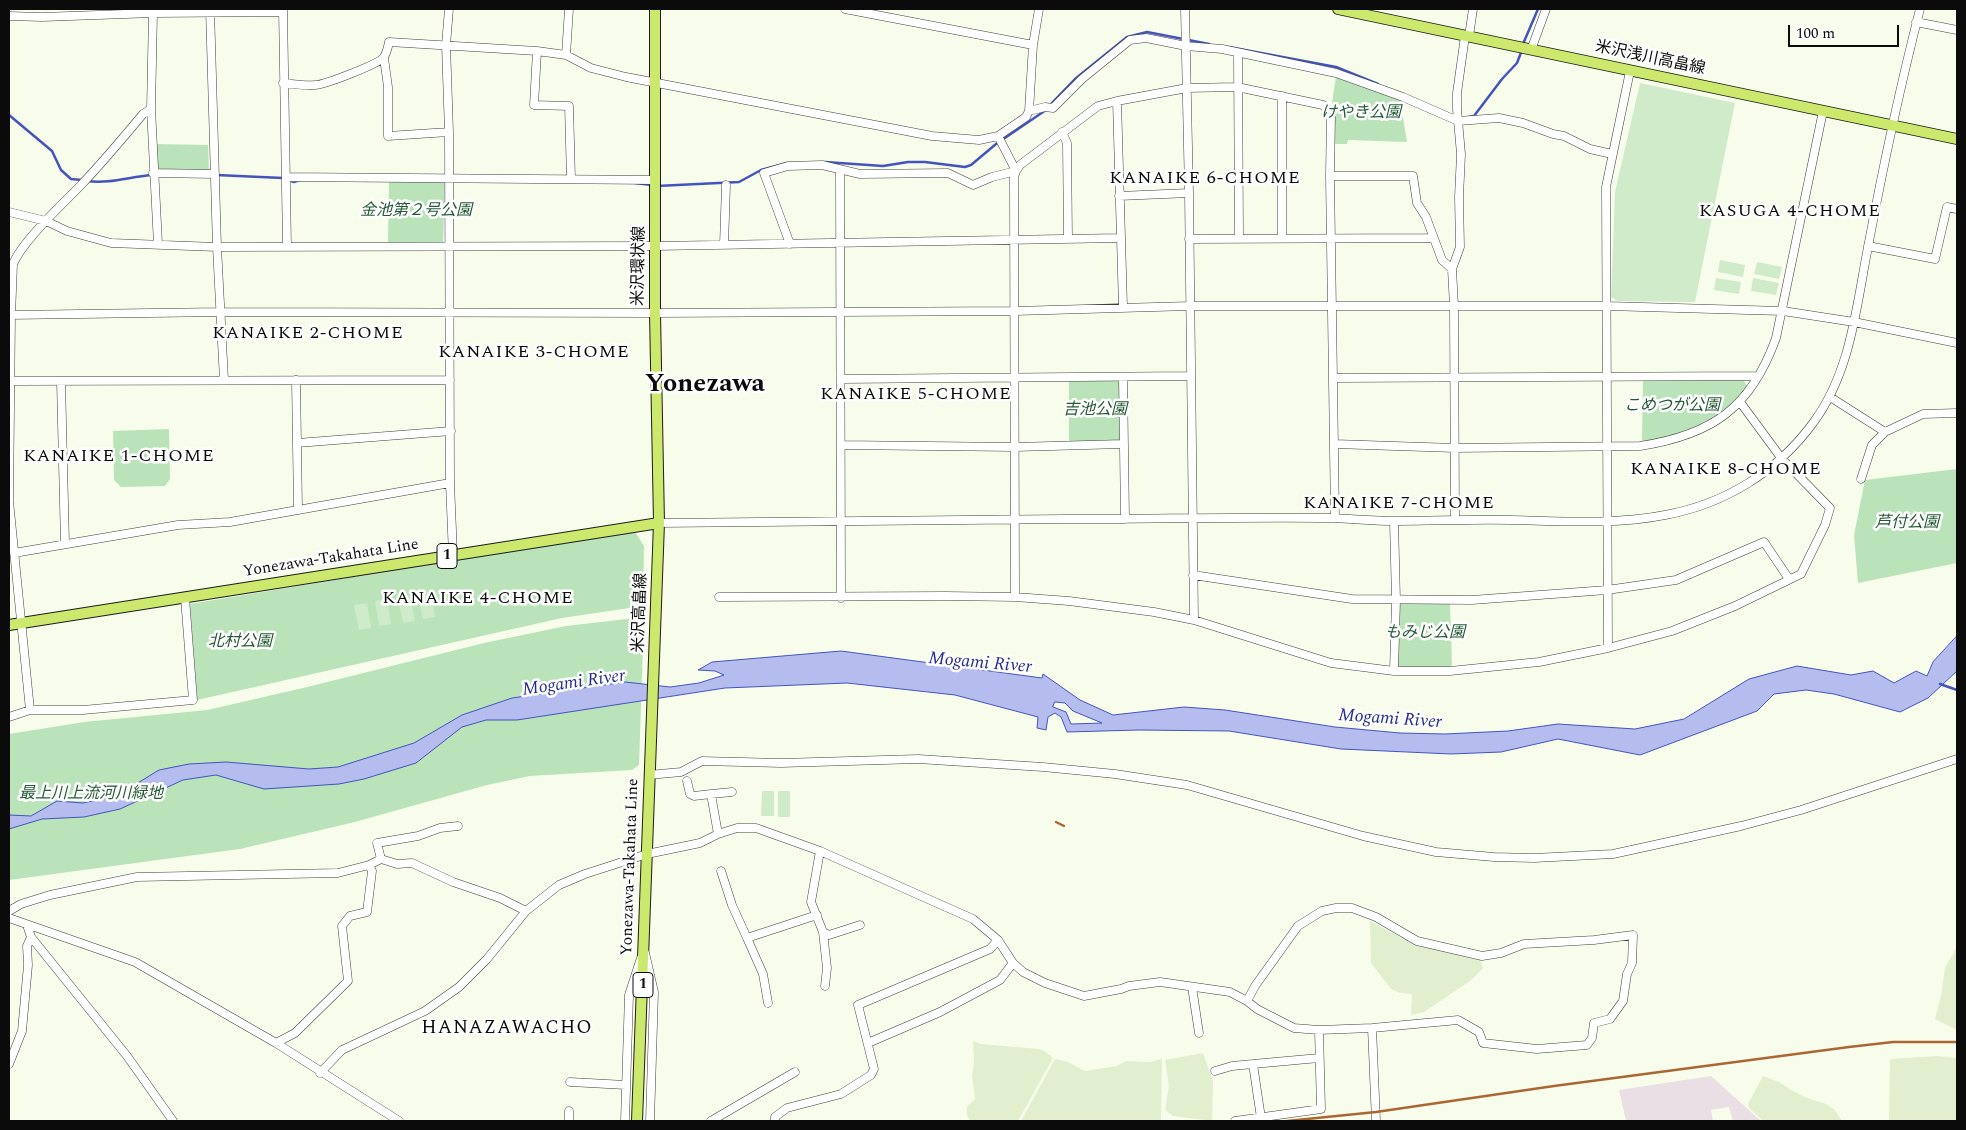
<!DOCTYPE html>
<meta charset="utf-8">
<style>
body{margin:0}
#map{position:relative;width:1966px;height:1130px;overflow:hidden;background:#f8fdeb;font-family:Spectral,serif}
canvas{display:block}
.frame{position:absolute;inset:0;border:10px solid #0b0b0b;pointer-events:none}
.scale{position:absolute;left:1788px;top:25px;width:111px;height:22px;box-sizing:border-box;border:2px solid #0b0b0b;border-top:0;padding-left:6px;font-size:15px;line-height:18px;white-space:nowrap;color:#0b0b0b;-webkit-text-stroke:4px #fff;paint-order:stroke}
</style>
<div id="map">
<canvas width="1966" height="1130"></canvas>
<div class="frame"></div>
<div class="scale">100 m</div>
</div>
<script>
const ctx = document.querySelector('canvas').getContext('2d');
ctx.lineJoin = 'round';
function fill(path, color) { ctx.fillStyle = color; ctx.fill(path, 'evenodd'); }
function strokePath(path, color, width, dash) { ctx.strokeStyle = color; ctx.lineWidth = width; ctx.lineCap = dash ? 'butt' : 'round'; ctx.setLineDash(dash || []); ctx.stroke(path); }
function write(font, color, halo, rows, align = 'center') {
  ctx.font = font + ' Spectral,"Noto Sans JP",serif'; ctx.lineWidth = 5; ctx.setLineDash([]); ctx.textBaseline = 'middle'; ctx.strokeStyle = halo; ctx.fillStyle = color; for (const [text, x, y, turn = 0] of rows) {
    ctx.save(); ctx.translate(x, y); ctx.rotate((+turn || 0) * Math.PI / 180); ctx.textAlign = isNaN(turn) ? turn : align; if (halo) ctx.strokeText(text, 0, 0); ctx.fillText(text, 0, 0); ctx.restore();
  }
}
fill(new Path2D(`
 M1711,1076L1761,1121H1733L1729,1107L1711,1110L1713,1121H1626L1619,1090Z`), '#e9dfe5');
fill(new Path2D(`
 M1370,921L1413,944L1480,959L1483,968L1470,981L1424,1012L1411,1015L1412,994L1400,993L1391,989L1371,963Z
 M1957,947V1030L1935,1019L1941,996L1945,968Z
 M973,1041L981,1044L1039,1049L1046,1052L1053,1058L1018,1121H970L967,1115V1106L975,1099L972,1076L974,1061Z
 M1203,1053L1213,1081L1212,1121L1173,1116L1165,1110L1169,1086L1165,1060Z
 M1938,1056L1957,1058V1121H1889L1890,1059Z
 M1055,1059L1068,1062L1085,1071L1117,1066L1126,1061L1150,1062L1162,1059L1161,1121H1021Z
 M1763,1076L1779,1082L1791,1090L1807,1098L1826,1104L1835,1110L1842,1121H1763L1749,1108L1748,1104Z`), '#e2efce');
fill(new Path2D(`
 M1336,77L1400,100L1407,142L1348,140L1347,144H1335L1334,110L1332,102Z
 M155,144L208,145L209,171H156Z
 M389,181H445L443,244L388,243Z
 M1743,378L1747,387C1721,421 1684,436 1642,441L1643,380Z
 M1069,379H1120L1121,442L1069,443Z
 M169,429L170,479L165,486L121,487L114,480L113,431Z
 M1957,469V563L1858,583L1854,535L1865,480Z
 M634,530L644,546L643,606L562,618L197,700L190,604Z
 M1399,603L1450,604L1452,665L1449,667L1402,668L1398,665Z
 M644,617L639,765L632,770L530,776L487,785L355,822L240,849L9,880V734L84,722L207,710L303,688L484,643L566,626Z`), '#bae3b9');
fill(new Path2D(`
 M1640,83L1735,103L1695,302L1618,301L1611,297L1615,192Z
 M1720,260L1745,265L1743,277L1718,272Z
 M1757,262L1782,267L1779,279L1754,274Z
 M1716,278L1741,282L1739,294L1714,290Z
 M1753,278L1779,283L1776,295L1751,291Z
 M431,592L435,617L423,619L418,594Z
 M410,596L415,621L403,623L398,598Z
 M387,599L391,624L379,626L375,601Z
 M367,603L371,628L359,630L354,605Z
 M762,791H774V816H761Z
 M778,791H790V817H778Z`), '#cfebc9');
const water = new Path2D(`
 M1957,636V671L1928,698L1900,712L1834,694L1806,690L1774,694L1757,711L1640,755L1558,739L1501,752L1451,754L1341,749L1229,731L1139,730L1067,732L1061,717L1055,713L1048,717L1046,730L1037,728L1038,717L955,695L847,683L725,688L517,720H486L462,727L416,763L364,779L339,784L264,789L216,775L183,780L120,809L84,817L42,819L9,829V815L31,816L57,801L83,803L118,795L159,770L189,764L226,762L309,769L338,767L414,743L462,715L512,698L625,682L670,687L699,683L724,675L715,671L698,670L712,662L841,651L1042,678L1043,674L1080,700L1113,715L1184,707L1225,710L1335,727L1400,733L1445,734L1508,731L1558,724L1635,729L1684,719L1749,679L1797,666L1851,675L1873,671L1894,683L1916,671L1927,676L1933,662ZM1055,702L1065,703L1073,711L1102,723L1071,724L1066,712L1053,707Z`);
fill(water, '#b5bdee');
strokePath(water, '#4453bd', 1);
strokePath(new Path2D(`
 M1523,44L1538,9
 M1229,47L1336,67L1378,84
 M1049,106L1075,79L1127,37L1147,32L1209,44
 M9,115L52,151L61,170L71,179L82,180
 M1469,117L1474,116L1502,79L1517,63L1522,50
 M825,162L883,166L908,162H925L965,167L971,165L996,144L1046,110
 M216,175L283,178
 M288,180L294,182L300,180
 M87,181C109,184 129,177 151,175
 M635,183L652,185
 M657,186L739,182L761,170L787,163
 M1940,684L1957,690`), '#4453bd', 2.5);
const minor = new Path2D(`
 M210,9L217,247L224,380
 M283,9L287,247
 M449,9L446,45L449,132L450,483L453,555
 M845,9L1033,45
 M1185,9L1189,193L1194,620
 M153,13L151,109L158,244
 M9,16L42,17L153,13L283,12
 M1916,22L1957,30
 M1469,36L1473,9
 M1531,50L1546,9
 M537,51L534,105L569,106L571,179
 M1238,53L1239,238
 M566,55L569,9
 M384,58L388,87V136L449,132
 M283,83C294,84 305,86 315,85C324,85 379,64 384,57C386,54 388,47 389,42L537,51L566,55L591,68L626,77L932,136L979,140L998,136L1026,117L1029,111L1033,45L1039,9
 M1282,96V238
 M1117,101L1123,307
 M151,109L143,114C123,138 103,162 81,185C63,204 23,240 13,264L11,315L9,501L30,710H83L193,700L185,598
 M1029,111L1045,107L1053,108L1082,79L1130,40L1146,38L1186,46L1222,49L1336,73L1403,97L1458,121L1499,118L1523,123L1553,134L1564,136L1590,149L1612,154
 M1062,132L1067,143L1068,239
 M840,170L841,598
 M153,173L215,174
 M1330,176H1413L1417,203L1426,217L1442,260L1452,269
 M286,177L655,180
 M1119,196L1189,193
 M9,212L46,221L67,231L111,243L217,247L656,246L1120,238
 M1189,239L1433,238
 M790,244L764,173L788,166L822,165L860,174L948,173L973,185L992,177L1016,171L998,136
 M724,245L726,185
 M1868,246L1935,259L1947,207L1957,209
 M9,315L222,312L655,313L1015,311L1190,306H1607L1783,311L1854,322L1957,343
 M1123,377L1125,519
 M1334,378L1758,376
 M841,379L1191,376
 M296,380L298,509
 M11,381L450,380
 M61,382L65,544
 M1830,397L1885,432
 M297,443L451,431
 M1335,444L1455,448L1640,446C1712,435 1751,408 1776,338L1823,111
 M841,445L1015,447L1123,444
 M1861,479L1872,445L1885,432L1923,414L1957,413
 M1455,519L1454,306L1452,269L1460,247L1459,197L1461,154L1457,109V93L1465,36
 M659,523C794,522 929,521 1065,519C1154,519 1243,517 1333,518C1354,519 1376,521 1398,521C1436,521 1473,519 1511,520C1562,521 1615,525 1665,515C1725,504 1777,472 1813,423C1851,372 1856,308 1868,247C1883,167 1900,87 1920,9
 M14,553L178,525L230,522L450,483
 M1193,575L1352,599L1472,600L1607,590L1676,580L1764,542L1789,579
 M719,597L946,596L1015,597L1069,601L1154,612L1194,620L1331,663L1394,671H1450L1539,662L1608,648L1672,631L1735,606L1801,574L1825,525L1830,508L1782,459L1740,402
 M1015,597L1014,177L1016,171L1020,165L1098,106L1117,101L1187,88L1237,87L1323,105L1331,114L1330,176L1335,518
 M1608,648L1606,187L1630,71
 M1394,671L1396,600L1394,521
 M9,717L30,710
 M649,775L681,772L702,761L781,763L918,759L1043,767L1115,774L1187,785L1363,836L1436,852L1494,857L1534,858L1613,854L1741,826L1801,810L1957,759
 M687,781L690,794L694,796L711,794
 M718,834L711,794L732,792
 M820,851L811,902L823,932L827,968L825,986
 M381,859L377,843L418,836L440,828L458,826
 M721,871L732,905L747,938L817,915
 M9,911L21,904L50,895L137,877L338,873L369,865L381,859L397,864L412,863L453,882L500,898L526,911
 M9,918L135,962L276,1043L399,1121
 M27,925L31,937L127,1056L173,1121
 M823,932L829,935L860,925
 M747,938L763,974L768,1003
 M645,953L654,992L650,1121
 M1192,987L1199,1033
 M1372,1028L1376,1121
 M276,1043L295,1033L348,981L342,926L350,916L367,912L372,871L369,865
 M868,1043L940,1012L1000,980L1013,963
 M9,1064L22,1031L28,965L27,946L31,937
 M1215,1071L1232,1066L1253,1064
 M320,1073L342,1050L425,1011L459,987L487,959L526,911L559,885L585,874L647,854L700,843L718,834L737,828H756L820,851L973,919L998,940L1013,963L1023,972L1045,983L1084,996L1121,989L1129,986L1160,982L1230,992L1247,1001L1257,1009L1294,1028L1319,1030L1372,1028L1458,1020L1479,1032L1483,1043L1537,1049L1587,1045L1592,1038L1594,1023L1610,1019L1623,1001L1627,974L1632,963L1633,935L1594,940L1524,944L1501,953L1482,956L1417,941L1376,917L1352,908H1336L1322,911L1298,926L1255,986L1247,1001
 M570,1082L626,1085
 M1261,1118L1253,1064L1319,1058
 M569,1121V1111
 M625,1121L629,995L641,958
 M711,1121L795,1072
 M775,1121V1117L787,1108L841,1094L871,1075L874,1069L858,1005L990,949L998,940
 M1235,1121L1321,1109L1319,1030`);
const major = new Path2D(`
 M1338,9L1957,139
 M9,625L659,523
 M637,1121L659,523L655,313V9`);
strokePath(minor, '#3e3e3e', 9);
strokePath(major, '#1c1c1c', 12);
strokePath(minor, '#fff', 8);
strokePath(major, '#cce96e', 10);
strokePath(new Path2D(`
 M1056,822L1064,826
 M1287,1121L1376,1112L1554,1086L1849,1047L1893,1042H1957`), '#aa6733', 2.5);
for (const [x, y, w] of [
 [447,556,20],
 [643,985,20]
]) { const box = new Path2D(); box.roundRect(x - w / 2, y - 12.5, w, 25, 4); ctx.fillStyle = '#fff'; ctx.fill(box); strokePath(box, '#0b0b0b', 1); }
write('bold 15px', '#0b0b0b', null, [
 ["1",447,556],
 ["1",643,985]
]);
write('16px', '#0b0b0b', '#fff', [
 ["米沢浅川高畠線",1650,59,12],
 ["米沢環状線",640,266,-89],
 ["Yonezawa-Takahata Line",331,559,-9],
 ["米沢高畠線",641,613,-88],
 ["Yonezawa-Takahata Line",631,867,-88]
]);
write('italic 16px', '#235a32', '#fff', [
 ["けやき公園",1361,114],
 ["金池第２号公園",416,212],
 ["こめつが公園",1672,407],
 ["吉池公園",1095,411],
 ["芦付公園",1907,524],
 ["もみじ公園",1425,634],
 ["北村公園",240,643],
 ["最上川上流河川緑地",91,795]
]);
ctx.letterSpacing = '1px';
write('18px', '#0b0b0b', '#fff', [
 ["KANAIKE 6-CHOME",1205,179],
 ["KASUGA 4-CHOME",1790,212],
 ["KANAIKE 2-CHOME",308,334],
 ["KANAIKE 3-CHOME",534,353],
 ["KANAIKE 5-CHOME",916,395],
 ["KANAIKE 1-CHOME",119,457],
 ["KANAIKE 8-CHOME",1726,470],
 ["KANAIKE 7-CHOME",1399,504],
 ["KANAIKE 4-CHOME",478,599]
]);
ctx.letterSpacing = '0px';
write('italic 18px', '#232c8d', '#fff', [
 ["Mogami River",980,664,5],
 ["Mogami River",574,684,-8],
 ["Mogami River",1390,720,4]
]);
ctx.letterSpacing = '1px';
write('19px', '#0b0b0b', '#fff', [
 ["HANAZAWACHO",507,1029]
]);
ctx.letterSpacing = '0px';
write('bold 26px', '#0b0b0b', '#fff', [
 ["Yonezawa",705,386]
]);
</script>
